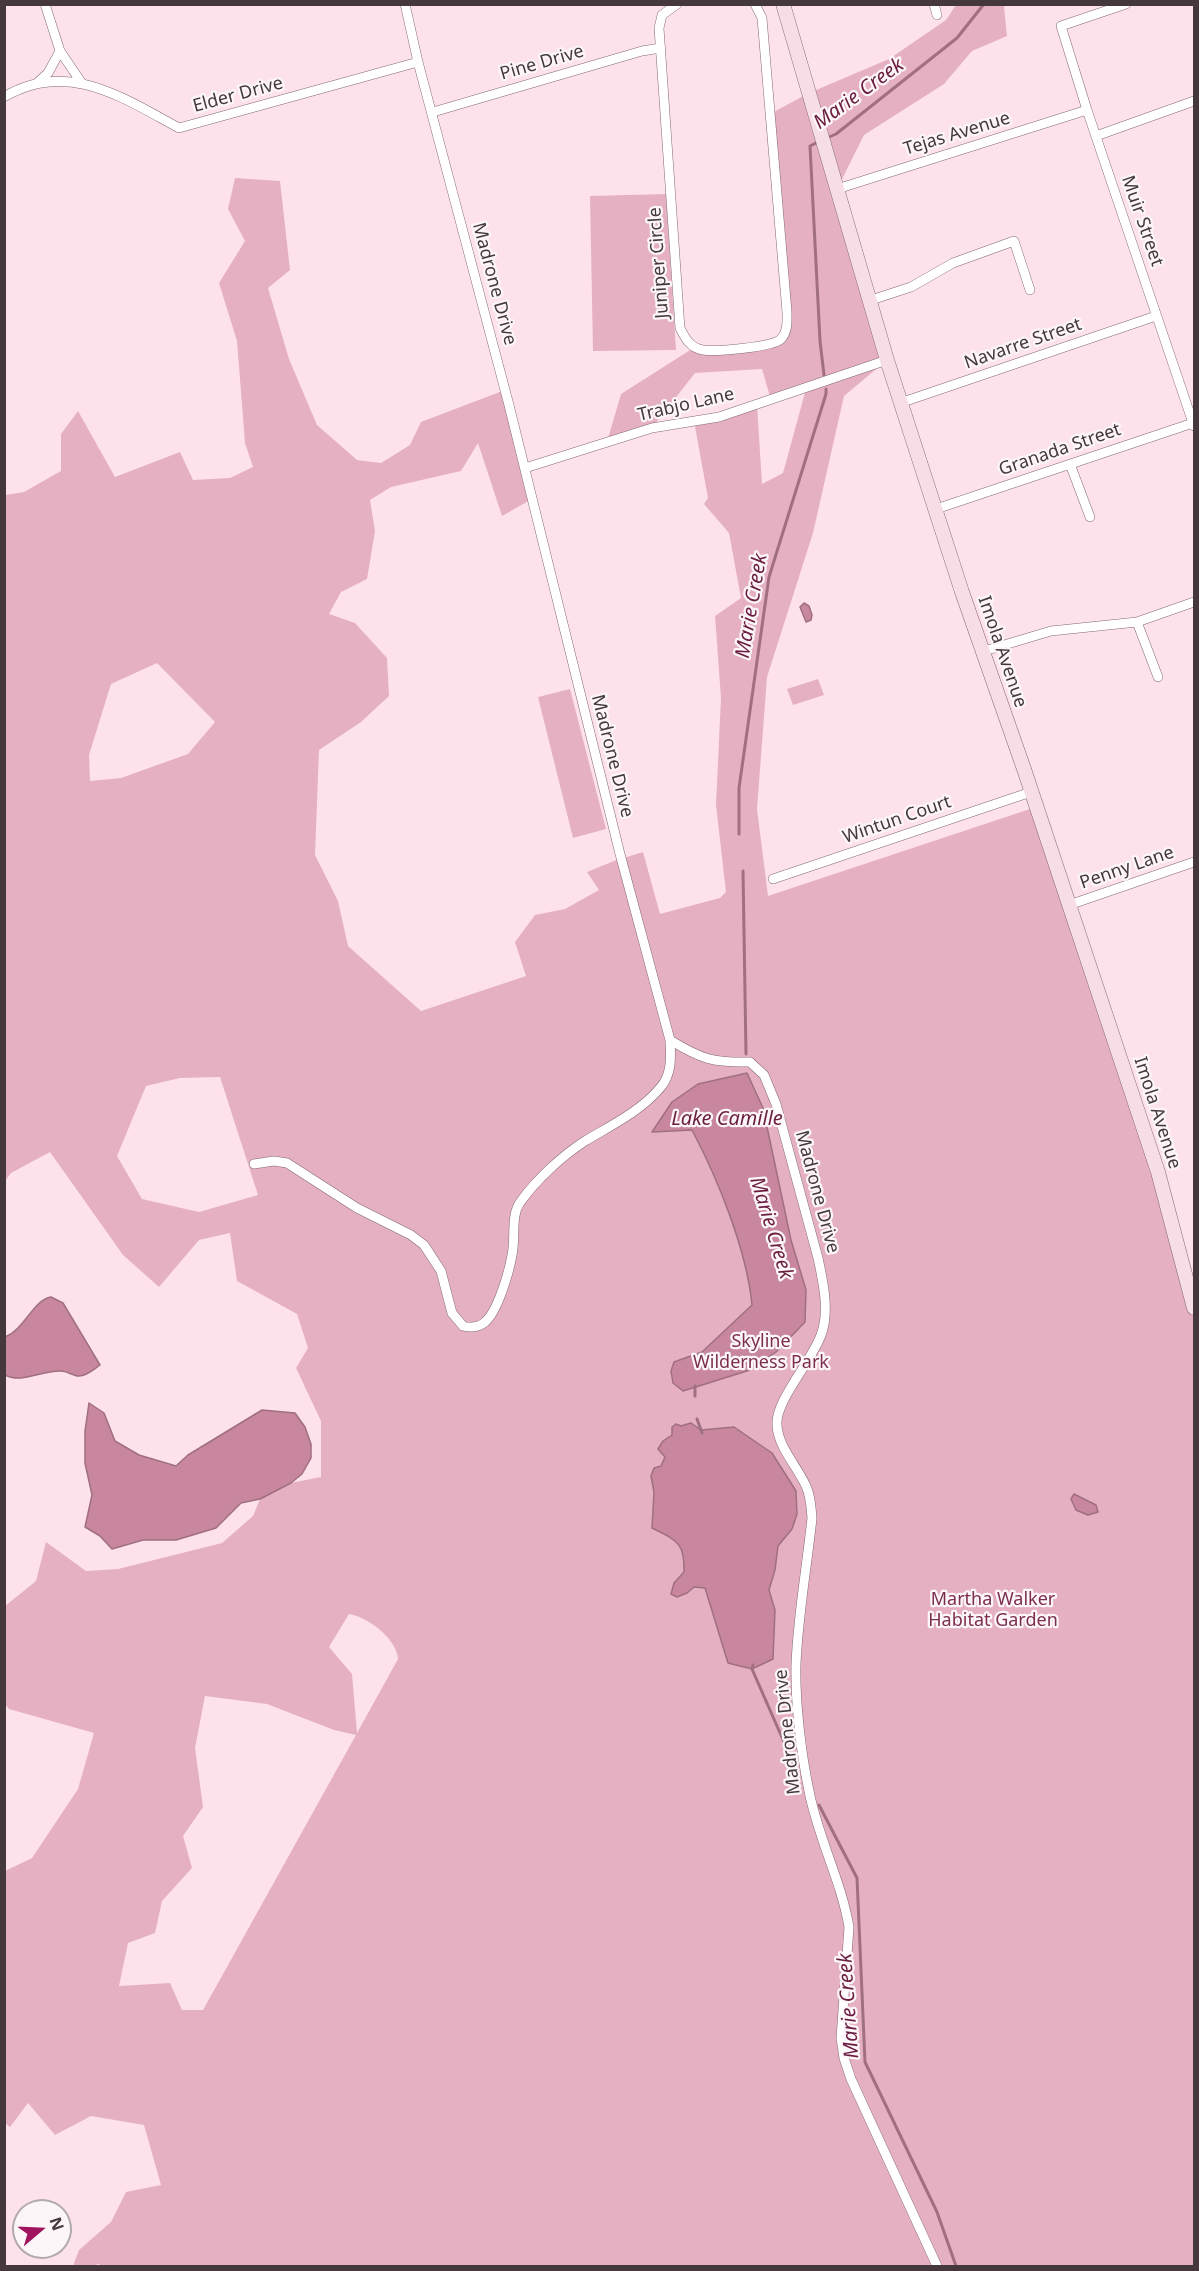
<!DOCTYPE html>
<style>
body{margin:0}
#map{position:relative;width:1199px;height:2271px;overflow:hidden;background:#fde2eb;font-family:"Noto Sans",sans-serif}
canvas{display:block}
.frame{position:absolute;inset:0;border:6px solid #44383c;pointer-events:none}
.north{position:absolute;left:12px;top:2199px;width:60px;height:60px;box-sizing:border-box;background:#fcf6f8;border:2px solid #b2aaad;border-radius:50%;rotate:71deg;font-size:16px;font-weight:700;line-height:24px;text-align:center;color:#44383c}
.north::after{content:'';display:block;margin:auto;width:21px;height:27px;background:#a0145e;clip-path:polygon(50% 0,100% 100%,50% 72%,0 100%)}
</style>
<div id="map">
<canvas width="1199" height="2271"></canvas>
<div class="frame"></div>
<div class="north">N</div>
</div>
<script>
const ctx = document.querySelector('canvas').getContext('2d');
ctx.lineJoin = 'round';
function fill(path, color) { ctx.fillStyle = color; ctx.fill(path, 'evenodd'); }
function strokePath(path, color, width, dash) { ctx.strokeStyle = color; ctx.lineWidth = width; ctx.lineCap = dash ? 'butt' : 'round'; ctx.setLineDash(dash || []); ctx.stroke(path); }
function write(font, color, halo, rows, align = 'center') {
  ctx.font = font + ' "Noto Sans",sans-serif'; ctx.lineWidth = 4.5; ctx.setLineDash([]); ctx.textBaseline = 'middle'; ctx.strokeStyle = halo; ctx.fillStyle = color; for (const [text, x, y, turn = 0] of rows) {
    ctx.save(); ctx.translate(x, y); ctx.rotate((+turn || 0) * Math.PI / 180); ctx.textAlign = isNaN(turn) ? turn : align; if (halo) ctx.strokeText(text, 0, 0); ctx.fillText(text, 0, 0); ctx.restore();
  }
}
fill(new Path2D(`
 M956,5H1006L1004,7L1007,36L972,51L944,84L864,135L837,189L887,360L844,396L813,533L767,677L757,809L768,896L1036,807L1194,1308V2266H104L98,2264L94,2266H73L79,2250L111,2222L126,2192L161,2185L144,2125L91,2116L55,2135L28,2103L10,2127L5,2123V1871L32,1858L78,1789L94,1733L9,1709L5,1704V1606L36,1581L46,1542L86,1571L118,1569L222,1543L253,1516L260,1499L291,1483L321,1477V1421L296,1368L308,1348L297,1314L237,1281L230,1233L199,1240L159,1287L123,1255L50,1152L11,1173L5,1181V495L24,492L61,471V434L78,411L115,477L180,452L193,480L230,478L253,467L245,443L237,341L219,283L245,241L228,209L235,178L280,181L290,270L268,288L289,359L317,425L357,460L381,463L410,445L421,422L505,390L532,499L502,516L478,443L461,471L391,487L370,500L375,531L367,579L341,592L329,614L355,623L387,658L389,696L361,722L319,750L315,855L338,901L348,946L421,1011L526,976L515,942L535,915L565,909L599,890L587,872L614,861L643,852L660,914L720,898L726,892L716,805L721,698L715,616L741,598L729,533L704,504L708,498L694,421L757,405L762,484L783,473L806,389L771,400L762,369L695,373L652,428L607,442L621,394L695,347L765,345L787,330L770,114L809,93L889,59L946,20ZM157,663L215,722L188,754L121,778L90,781L89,755L111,684ZM220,1077L258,1195L199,1212L142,1199L117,1156L146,1086L180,1078ZM349,1614C368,1617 397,1639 398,1659L357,1733L352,1674L329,1647ZM205,1696L267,1704L334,1730L356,1735L203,2010H182L170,1983L119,1986L128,1943L155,1933L162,1901L192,1868L183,1836L203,1807L195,1748Z
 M666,194L676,350L593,351L590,196Z
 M818,679L824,695L793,705L787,689Z
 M570,689L606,829L573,838L538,697Z`), '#e6b0c3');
const water = new Path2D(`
 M804,603L809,606L812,615L811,620L806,622L800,607Z
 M747,1073L763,1108L791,1240L806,1290L805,1322L776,1352L750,1370L683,1391L673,1383L671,1371L674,1362L702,1352L752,1305C747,1251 718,1179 692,1130L652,1132L672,1102L698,1084Z
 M51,1297L63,1303L100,1365C94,1369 87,1376 79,1376C73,1376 67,1371 61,1371C42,1370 22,1384 5,1375V1337C25,1329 33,1300 51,1297Z
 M89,1403L104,1413L115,1441L139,1455L176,1466L188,1455L262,1410L295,1413L305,1427L311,1444V1458L302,1474L291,1483L260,1499L241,1503L216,1528L176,1540H143L112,1549L100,1536L85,1527L92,1495L85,1463V1431Z
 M691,1423L701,1430L734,1427L772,1453L796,1491L797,1514L792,1529L778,1546L775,1570L769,1590L775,1610L773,1659L752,1669L728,1663L705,1588L694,1587L687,1593L677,1597L671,1594L674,1583L684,1572C685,1542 676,1540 652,1528L654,1492L651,1476L654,1468L661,1466L665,1457L658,1449L663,1441L672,1435V1427L676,1424L681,1426Z
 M1074,1494L1096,1505L1098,1512L1088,1515L1076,1510L1071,1499Z`);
fill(water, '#c8879f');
strokePath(water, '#a06f81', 1.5);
strokePath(new Path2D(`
 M827,138L836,134L957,38L984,4
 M818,142L810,146L820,341L824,375
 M739,834V788L769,577L826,394V389
 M743,871L746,1054
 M695,1386V1396
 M697,1419L702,1433
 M753,1665L752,1669L798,1774
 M819,1805L857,1878L865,2062L937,2212L956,2266`), '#a06f81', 3);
const street = new Path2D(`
 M45,4L60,51L81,82
 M405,4L418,62L509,405L620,854L670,1040C701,1059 713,1063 750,1062L764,1075L776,1104L818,1258C823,1281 830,1312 821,1335C812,1361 775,1401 777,1425C778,1447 797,1466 806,1486C811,1497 811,1507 812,1518C807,1566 798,1615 796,1664C795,1702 801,1753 809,1791C818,1838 841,1880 849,1927L841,2038L844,2058L851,2079L937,2266
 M677,4L662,15L659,28L680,328C685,338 690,348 703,350C716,352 773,347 781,339C788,331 787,322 787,312L762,18L755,4
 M934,4L937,15
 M1126,4L1061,26L1087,110L1194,426
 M37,83L48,73L60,51
 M4,97C68,59 123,98 179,128L418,62
 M433,112L642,51L661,48
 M1096,136L1194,101
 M837,189L1087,110
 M868,301L911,287L953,263L1014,241L1030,290
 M900,403L1156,316
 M1070,464L1090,517
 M525,468L652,428L719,417L887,360
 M936,509L1193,423
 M1137,622L1158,677
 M984,651L1051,631L1137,622L1194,602
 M773,879L1031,792
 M1069,905L1194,862
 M254,1164L274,1161L287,1163L357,1208L411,1235L424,1245L441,1271L452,1313L463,1326C471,1328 478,1328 485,1322C498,1311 509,1272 512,1255C516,1238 510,1215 521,1201C537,1179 562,1156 585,1141C610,1126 641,1111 660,1088C672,1075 671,1057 670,1040`);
const secondary = new Path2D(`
 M783,4L887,360L962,592L1025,772L1158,1172L1194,1308`);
strokePath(street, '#846872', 10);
strokePath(secondary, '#846872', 15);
strokePath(street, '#fff', 9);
strokePath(secondary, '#f6dde6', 14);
write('18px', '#44383c', '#fcf6f8', [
 ["Pine Drive",542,63,-16],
 ["Elder Drive",238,95,-15],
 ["Tejas Avenue",957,134,-17],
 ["Muir Street",1142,221,71],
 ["Juniper Circle",659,263,-94],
 ["Madrone Drive",494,284,75],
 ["Navarre Street",1023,344,-19],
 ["Trabjo Lane",686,405,-13],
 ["Granada Street",1060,450,-19],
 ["Imola Avenue",1002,652,71],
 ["Madrone Drive",612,756,76],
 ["Wintun Court",897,820,-19],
 ["Penny Lane",1127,868,-19],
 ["Imola Avenue",1157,1113,72],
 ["Madrone Drive",817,1192,75],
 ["Madrone Drive",788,1732,-96]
]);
write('18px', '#7c2e51', '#fcf6f8', [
 ["Skyline",761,1342],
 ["Wilderness Park",761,1363],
 ["Martha Walker",993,1600],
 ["Habitat Garden",993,1621]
]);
write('italic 20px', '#6a1d41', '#fcf6f8', [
 ["Marie Creek",859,94,-36],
 ["Marie Creek",752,606,-80],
 ["Lake Camille",727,1119],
 ["Marie Creek",771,1228,73],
 ["Marie Creek",849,2006,-94]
]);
</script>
